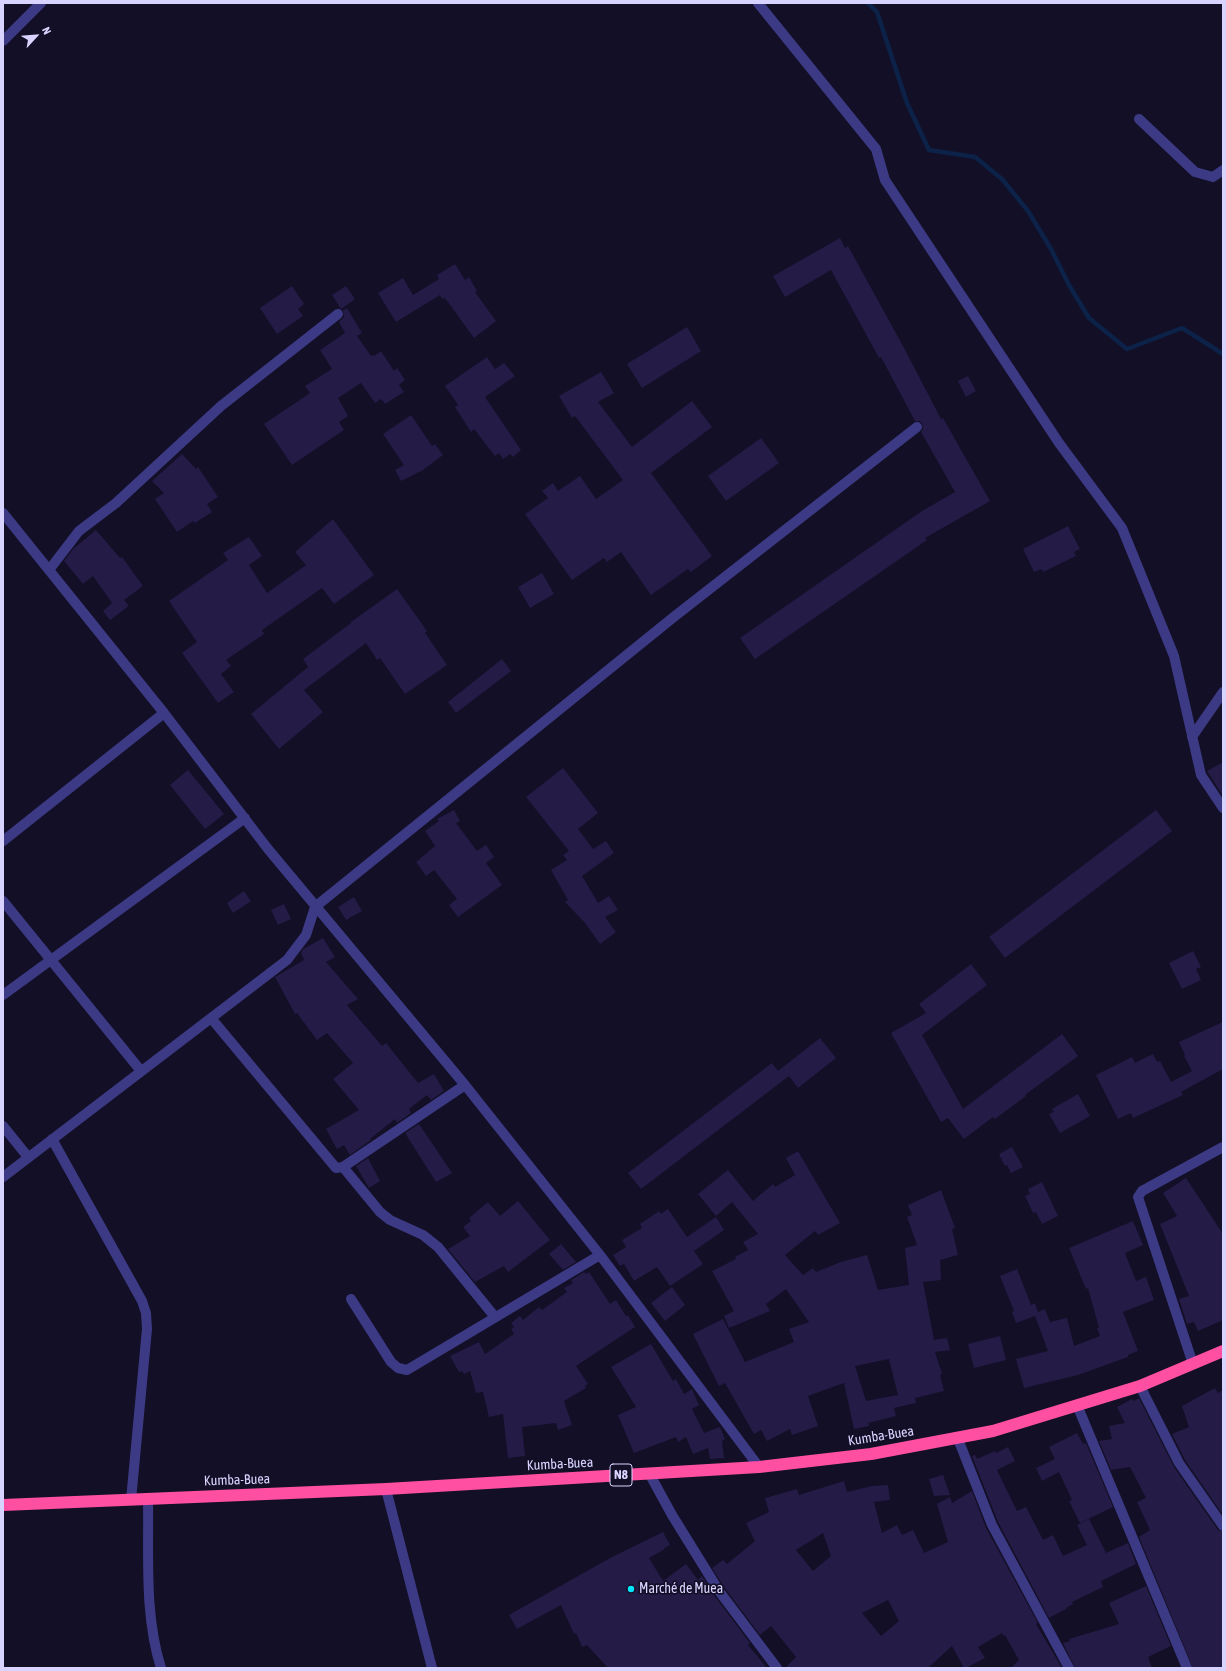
<!DOCTYPE html>
<meta charset="utf-8">
<style>
body{margin:0}
#map{position:relative;width:1226px;height:1671px;overflow:hidden;background:#130f26;font-family:"Asap Condensed",sans-serif}
canvas{display:block}
.frame{position:absolute;inset:0;border:4px solid #d9d4ff;pointer-events:none}
.north{position:absolute;left:16px;top:16px;width:40px;height:40px;-webkit-text-stroke:3px #130f26;paint-order:stroke;rotate:64deg;font-size:11px;font-weight:700;line-height:16px;text-align:center;color:#d9d4ff}
.north::after{content:'';display:block;margin:auto;width:14px;height:18px;background:#d9d4ff;clip-path:polygon(50% 0,100% 100%,50% 72%,0 100%)}
</style>
<div id="map">
<canvas width="1226" height="1671"></canvas>
<div class="frame"></div>
<div class="north">N</div>
</div>
<script>
const ctx = document.querySelector('canvas').getContext('2d');
ctx.lineJoin = 'round';
function strokePath(path, color, width, dash) { ctx.strokeStyle = color; ctx.lineWidth = width; ctx.lineCap = dash ? 'butt' : 'round'; ctx.setLineDash(dash || []); ctx.stroke(path); }
function fill(path, color) { ctx.fillStyle = color; ctx.fill(path, 'evenodd'); }
function write(font, color, halo, rows, align = 'center') {
  ctx.font = font + ' "Asap Condensed",sans-serif'; ctx.lineWidth = 3.5; ctx.setLineDash([]); ctx.textBaseline = 'middle'; ctx.strokeStyle = halo; ctx.fillStyle = color; for (const [text, x, y, turn = 0] of rows) {
    ctx.save(); ctx.translate(x, y); ctx.rotate((+turn || 0) * Math.PI / 180); ctx.textAlign = isNaN(turn) ? turn : align; if (halo) ctx.strokeText(text, 0, 0); ctx.fillText(text, 0, 0); ctx.restore();
  }
}
strokePath(new Path2D(`
 M868,3L877,12L907,103L929,150L975,157L1002,179L1028,211L1051,249L1069,285L1089,318L1127,349L1182,328L1223,354`), '#0c2248', 4.5);
fill(new Path2D(`
 M840,238L845,248L848,246L903,346L941,419L943,418L990,501L925,538L927,540L755,659L740,638L922,511L955,492L921,432L923,429L922,423L919,421H915L881,357L879,358L831,270L785,297L773,276Z
 M455,264L465,280L469,277L477,291L475,292L496,321L474,338L445,298L442,299L440,295L396,322L378,293L403,278L413,295L439,279L437,275Z
 M292,286L304,304L298,309L303,316L277,334L260,308Z
 M346,286L355,299L341,309L332,295Z
 M347,308L362,333L357,336L371,356L373,355L374,356L381,351L394,371L397,368L405,380L399,385L404,392L385,404L381,399L375,403L361,383L338,398L348,416L339,422L344,430L292,465L264,424L310,393L305,386L332,369L320,350L345,333L339,322L344,317L343,310Z
 M687,327L701,351L642,388L627,364Z
 M487,357L495,369L504,363L515,376L485,397L521,450L513,457L510,454L503,459L499,453L495,456L474,429L471,432L455,407L458,405L445,386Z
 M601,372L614,393L598,402L632,447L692,401L712,427L651,473L712,556L691,572L688,569L651,595L621,552L607,562L604,558L572,580L525,514L548,498L542,491L553,483L558,491L580,476L596,499L623,480L575,416L572,418L559,396Z
 M968,376L976,391L966,397L958,381Z
 M411,415L432,446L435,444L443,455L423,470L401,481L395,470L404,465L383,434Z
 M761,438L779,463L726,501L708,476Z
 M182,454L196,469L198,467L218,497L207,504L212,512L195,523L193,521L177,532L155,499L164,493L152,481Z
 M333,519L374,575L334,604L322,588L262,630L264,634L226,660L231,666L221,674L234,692L218,703L182,653L197,642L169,601L228,560L223,553L249,537L262,556L249,565L267,593L306,565L295,552Z
 M1068,526L1080,549L1074,552L1076,556L1043,572L1042,569L1034,572L1023,549Z
 M96,530L120,558L122,557L143,586L124,600L129,606L110,620L103,611L112,603L93,576L83,584L64,561L73,549Z
 M542,573L554,594L530,608L518,587Z
 M397,589L427,631L425,633L447,665L405,694L380,658L377,660L366,643L304,690L323,712L279,749L251,714L308,667L303,659L351,623V622Z
 M502,659L511,671L456,713L448,702Z
 M1223,762V796L1207,771Z
 M563,768L598,813L578,829L593,849L606,841L614,853L582,876L598,903L609,896L618,910L605,917L616,932L600,944L585,923L565,902L568,900L551,870L567,860L563,855L569,851L526,797Z
 M188,770L224,814L205,829L170,785Z
 M454,810L460,821L456,823L477,851L486,845L494,857L486,863L502,885L458,917L449,905L457,899L434,870L426,876L416,862L435,846L425,831L439,821L437,819Z
 M1156,810L1172,831L1005,958L989,937Z
 M244,891L251,901L233,913L227,903Z
 M354,897L362,911L346,920L338,907Z
 M284,904L291,919L278,925L271,910Z
 M323,938L335,957L326,962L358,999L347,1005L382,1046L386,1043L418,1083L434,1074L444,1091L431,1100L427,1095L409,1109L411,1113L397,1123L395,1119L370,1139L371,1140L350,1155L344,1145L337,1149L326,1129L359,1110L333,1079L353,1063L327,1033L317,1040L297,1013L295,1014L275,977L304,960L301,953L303,949Z
 M1193,951L1201,967L1196,969L1201,980L1182,989L1169,963Z
 M971,964L987,985L922,1035L963,1109L1062,1034L1078,1056L1025,1095L1026,1096L995,1119L993,1117L964,1139L948,1118L941,1122L891,1033L926,1013L919,1004Z
 M1223,1022V1069L1181,1092L1183,1095L1133,1118L1131,1113L1118,1119L1096,1075L1132,1057L1135,1063L1153,1054L1157,1062L1160,1061L1171,1082L1192,1071L1184,1056L1185,1055L1179,1042Z
 M820,1038L836,1058L798,1088L789,1076L641,1189L628,1173L772,1063L778,1071Z
 M1078,1094L1090,1116L1060,1133L1049,1114L1054,1112L1052,1109Z
 M419,1124L452,1173L436,1182L405,1133Z
 M1012,1147L1023,1167L1011,1173L1007,1165L1005,1166L999,1154Z
 M798,1151L840,1223L818,1235L815,1231L785,1255L803,1275L813,1268L816,1272L841,1262L867,1255L878,1290L909,1285L905,1248L917,1245L907,1217L912,1215L908,1205L941,1190L955,1228L952,1229L958,1255L940,1260L941,1280L923,1282L934,1340L947,1338L950,1350L935,1352L942,1374L940,1375L944,1391L915,1398L916,1403L894,1408L896,1416L868,1423L869,1426L854,1429L844,1383L808,1396L818,1426L792,1435L790,1429L767,1441L761,1430L754,1434L725,1383L719,1386L693,1334L723,1319L745,1362L794,1342L789,1329L809,1322L786,1289L766,1304L770,1311L729,1328L724,1316L734,1311L712,1271L736,1259L735,1257L748,1250L743,1242L758,1234L732,1202L716,1216L698,1194L728,1170L753,1201L773,1184L775,1187L795,1175L786,1158ZM889,1359L898,1395L866,1401L855,1366Z
 M368,1158L380,1181L369,1188L356,1166Z
 M1186,1178L1223,1234V1320L1198,1331L1194,1322L1187,1324L1179,1299L1189,1296L1160,1224L1177,1216L1163,1193Z
 M1042,1182L1058,1216L1042,1224L1036,1212L1033,1213L1025,1196L1030,1194L1028,1189Z
 M518,1201L550,1240L508,1272L504,1266L475,1282L448,1249L470,1236L463,1227L471,1221L469,1218L488,1202L500,1216Z
 M668,1209L687,1237L716,1217L724,1230L694,1251L703,1264L670,1286L657,1267L634,1281L624,1264L620,1266L613,1255L626,1247L622,1240L642,1228L640,1224L659,1211L661,1214Z
 M1133,1221L1143,1245L1125,1253L1136,1281L1146,1277L1154,1300L1123,1312L1138,1351L1128,1355V1357L1078,1375L1024,1388L1016,1359L1048,1351L1035,1316L1016,1323L1012,1312L1014,1311L1000,1276L1017,1269L1031,1305L1035,1303L1038,1312L1045,1309L1050,1322L1067,1318L1074,1346L1100,1336L1097,1328H1099L1088,1288L1086,1289L1069,1248Z
 M561,1244L576,1262L563,1270L549,1254Z
 M584,1272L586,1274L589,1272L610,1304L616,1300L626,1316L628,1315L635,1327L576,1366L588,1384L585,1386L586,1388L564,1401L572,1425L558,1430L556,1423L522,1427L525,1456L508,1458L503,1414L489,1417L483,1392L476,1393L470,1371L464,1374L462,1371L459,1372L450,1356L479,1342L485,1354L514,1334L511,1329L514,1327L511,1323L520,1316L523,1320L539,1307L542,1310L567,1292L564,1288L573,1283L571,1280Z
 M672,1287L685,1305L665,1321L651,1303Z
 M1000,1336L1006,1360L974,1368L968,1344Z
 M651,1344L673,1381L676,1379L684,1394L692,1389L699,1405L692,1409L704,1433L720,1427L725,1439L722,1441L724,1458L710,1459L708,1448L693,1454L686,1437L678,1442L676,1437L634,1453L618,1415L636,1407L611,1367Z
 M1215,1388L1218,1393L1223,1390V1515L1185,1460L1172,1434L1189,1427L1182,1406Z
 M1139,1398L1174,1467L1218,1530L1223,1532V1668H1193L1139,1537L1150,1530L1137,1502L1146,1498L1130,1467L1111,1470L1099,1441L1112,1439L1109,1426L1125,1423L1117,1407L1132,1399L1134,1401Z
 M1077,1433L1083,1444L1086,1443L1113,1507L1080,1523L1069,1501L1072,1500L1059,1472L1042,1481L1036,1468L1055,1459L1049,1447Z
 M1008,1447L1015,1461L997,1470L1017,1511L1026,1507L1043,1540L1053,1535L1063,1556L1087,1545L1077,1525L1089,1519L1106,1553L1128,1543L1136,1564L1101,1581L1103,1587L1072,1602L1073,1604L1066,1608V1609L1049,1618L998,1522L972,1456L975,1455L977,1459L995,1451L996,1453Z
 M943,1475L950,1495L934,1496L929,1479Z
 M844,1481L847,1492L872,1486L888,1485L890,1500L874,1502L882,1533L897,1525L902,1535L913,1530L924,1553L948,1542L937,1504L950,1497L952,1503L972,1491L986,1528L1038,1623L1036,1624L1062,1668H1011L1019,1660L1005,1635L1003,1636L1002,1633L978,1647L985,1658L966,1668H964L952,1646L928,1668H785L796,1657L771,1626L760,1635L724,1587L712,1568L723,1560L727,1564L755,1541L746,1523L769,1512L765,1498L797,1489L799,1495ZM823,1533L831,1556L813,1571L796,1550ZM888,1600L899,1621L881,1636L862,1613Z
 M663,1532L670,1545L664,1548L665,1549L649,1558L663,1581L686,1564L698,1580L702,1576L714,1595L750,1643L748,1645L767,1668H608L587,1645L582,1647L576,1633L574,1634L561,1605L517,1629L509,1615L610,1558Z
 M1146,1586L1171,1646L1148,1657L1152,1668H1075L1063,1643L1070,1641L1069,1639L1119,1624L1109,1603Z`), '#241b47');
strokePath(new Path2D(`
 M758,3L876,149L885,180L1059,443L1122,528L1174,656L1201,775L1223,808
 M3,41L41,3
 M1139,119L1195,172L1213,177L1223,170
 M3,513L164,713L268,849L465,1085L600,1255L759,1467
 M49,570L79,531L116,503L221,406L338,314
 M1192,737L1223,692
 M3,841L164,713
 M3,901L141,1071
 M3,995L245,818
 M211,1018L336,1168L343,1167L465,1085
 M3,1126L28,1157
 M52,1139L142,1301L146,1313L147,1329L131,1500
 M343,1167L380,1212L390,1220L423,1235L438,1247L495,1317
 M3,1177L287,960L306,935L315,907L675,616L917,427
 M351,1299L391,1362L398,1368L407,1370L600,1255
 M1193,1364L1138,1197L1142,1191L1223,1147
 M1140,1386L1179,1463L1223,1526
 M1077,1405L1187,1668
 M958,1439L992,1525L1069,1668
 M649,1473L672,1515L719,1591L777,1668
 M386,1489L432,1668
 M148,1499C149,1556 144,1614 161,1668`), '#3d3a85', 10);
strokePath(new Path2D(`
 M3,1505L386,1489L759,1467L871,1454L993,1431L1140,1386L1223,1351`), '#ff4fa3', 12);
for (const [x, y, r, color] of [
 [631,1589,4,"#00e5ff"]
]) { const dot = new Path2D(); dot.arc(x, y, r, 0, 2 * Math.PI); ctx.fillStyle = color; ctx.fill(dot); strokePath(dot, '#130f26', 1.5); }
for (const [x, y, w] of [
 [621,1475,22]
]) { const box = new Path2D(); box.roundRect(x - w / 2, y - 11, w, 22, 3); ctx.fillStyle = '#130f26'; ctx.fill(box); strokePath(box, '#d9d4ff', 1); }
write('bold 13px', '#d9d4ff', null, [
 ["N8",621,1475]
]);
write('14px', '#d9d4ff', '#130f26', [
 ["Kumba-Buea",881,1436,-9],
 ["Kumba-Buea",560,1464,-3],
 ["Kumba-Buea",237,1480,-2]
]);
write('14px', '#d9d4ff', '#130f26', [
 ["Marché de Muea",639,1589]
], 'left');
</script>
